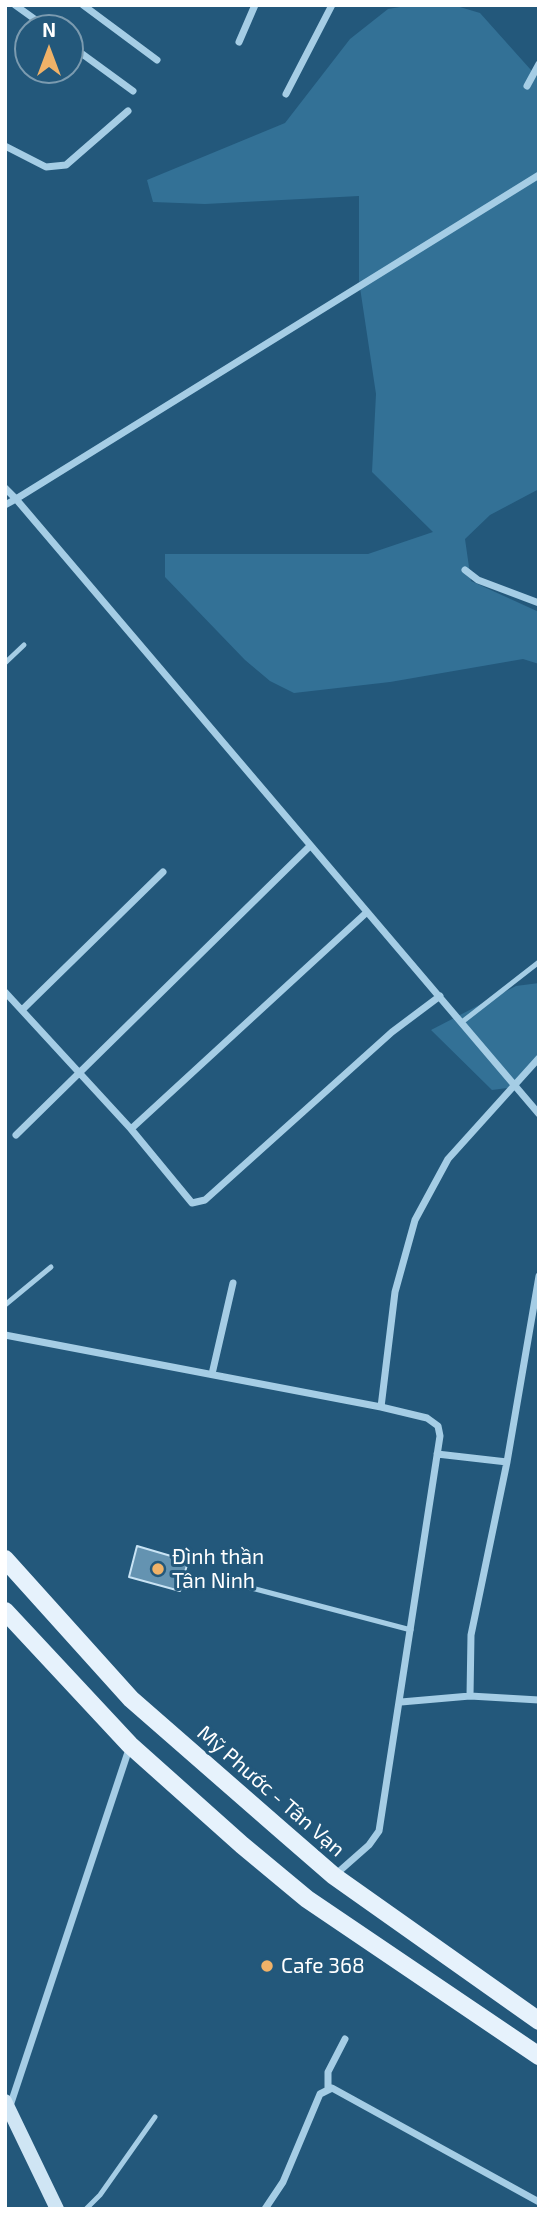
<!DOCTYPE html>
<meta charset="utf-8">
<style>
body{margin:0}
#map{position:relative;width:544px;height:2214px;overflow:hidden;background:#23587b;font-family:"Exo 2",sans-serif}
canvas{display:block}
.frame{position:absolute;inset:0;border:7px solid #fff;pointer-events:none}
.north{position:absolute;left:14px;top:14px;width:70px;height:70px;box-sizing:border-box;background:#23587b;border:2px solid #7b9bb0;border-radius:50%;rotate:0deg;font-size:19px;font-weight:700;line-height:28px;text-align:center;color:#fff}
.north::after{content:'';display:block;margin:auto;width:24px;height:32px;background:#f0b268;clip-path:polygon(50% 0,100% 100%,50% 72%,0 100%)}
</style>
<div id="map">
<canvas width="544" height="2214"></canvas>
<div class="frame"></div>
<div class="north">N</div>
</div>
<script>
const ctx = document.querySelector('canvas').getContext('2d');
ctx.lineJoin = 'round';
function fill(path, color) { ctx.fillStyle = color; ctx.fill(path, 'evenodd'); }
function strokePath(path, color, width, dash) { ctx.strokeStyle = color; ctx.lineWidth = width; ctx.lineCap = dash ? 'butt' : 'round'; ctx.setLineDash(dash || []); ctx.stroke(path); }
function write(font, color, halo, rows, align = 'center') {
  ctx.font = font + ' "Exo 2",sans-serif'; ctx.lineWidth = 6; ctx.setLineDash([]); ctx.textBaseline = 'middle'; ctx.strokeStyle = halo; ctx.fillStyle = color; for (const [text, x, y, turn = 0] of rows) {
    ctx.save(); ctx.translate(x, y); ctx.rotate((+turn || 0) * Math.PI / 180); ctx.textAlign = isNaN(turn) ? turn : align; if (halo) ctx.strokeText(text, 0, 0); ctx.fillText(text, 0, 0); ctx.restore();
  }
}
fill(new Path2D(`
 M412,5H453L480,13L539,79V489L490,515L465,539L471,581L539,612V664L523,659L390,682L294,693L270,681L245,660L165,577V554H368L433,532L372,472L376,394L359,281V196L205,204L153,202L147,180L285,123L350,39L388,9Z
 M539,983V1062L515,1087L492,1090L431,1030L516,986Z`), '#337196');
const building = new Path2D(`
 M137,1546L188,1561L180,1591L129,1577Z`);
fill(building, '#6493b1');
strokePath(building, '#c8e3f4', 2);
strokePath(new Path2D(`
 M5,663L24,645
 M462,1022L539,962
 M5,1305L51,1267
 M244,1586L411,1630
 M86,2209L100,2195L155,2117`), '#a5cde5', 5);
strokePath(new Path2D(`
 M15,5L47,28
 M83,5L157,60
 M239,42L255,5
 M70,45L133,91
 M527,86L539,64
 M286,94L332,5
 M5,146L46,167L66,165L128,111
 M5,488L16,499L539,175
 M5,505L16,499L539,1114
 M465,570L478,580L539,603
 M5,992L131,1129L192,1203L205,1200L392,1032L440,996
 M22,1010L163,872
 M131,1129L366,913
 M16,1135L310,846
 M5,1335L381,1407L427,1418L438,1426L440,1436L379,1831L369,1845L335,1875
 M212,1374L233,1283
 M381,1407L395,1292L415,1220L448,1159L539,1058
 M437,1454L507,1462
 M470,1696L471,1635L507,1462L539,1276
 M401,1702L470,1696L539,1700
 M328,2089V2072L345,2039
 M10,2106L130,1746
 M265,2209L283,2182L320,2094L332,2088L539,2202`), '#a5cde5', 7);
strokePath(new Path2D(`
 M5,2101L57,2209`), '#cfe5f4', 14);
strokePath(new Path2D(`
 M5,1559L131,1699L281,1830L334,1876L539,2021
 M5,1611L130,1745L242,1845L307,1899L539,2056`), '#e6f2fc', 18);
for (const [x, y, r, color] of [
 [158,1569,7,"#f0b268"],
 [267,1966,7,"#f0b268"]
]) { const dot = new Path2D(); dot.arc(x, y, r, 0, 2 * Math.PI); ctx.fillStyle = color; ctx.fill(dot); strokePath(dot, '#23587b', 2.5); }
write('21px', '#fff', '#23587b', [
 ["Đình thần",172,1557],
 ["Tân Ninh",172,1581],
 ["Cafe 368",281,1966]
], 'left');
write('21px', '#fff', '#23587b', [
 ["Mỹ Phước - Tân Vạn",271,1791,41]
]);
</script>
